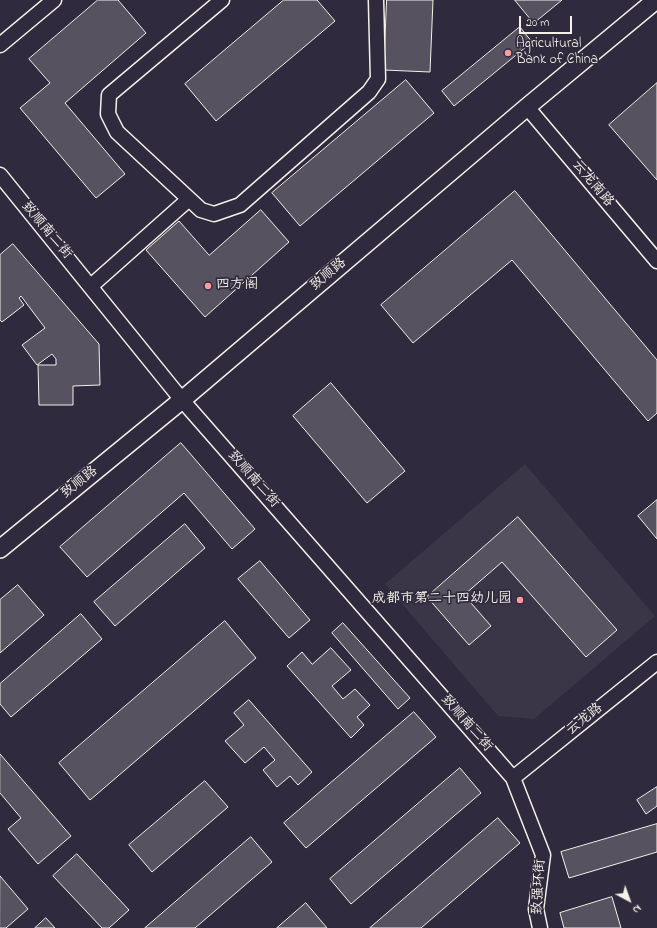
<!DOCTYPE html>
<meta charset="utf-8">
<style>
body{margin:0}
#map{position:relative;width:657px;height:928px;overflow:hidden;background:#2f2a3d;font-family:"Indie Flower",sans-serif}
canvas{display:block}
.north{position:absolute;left:609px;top:880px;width:40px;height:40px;-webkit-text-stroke:3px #2f2a3d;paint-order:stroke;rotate:139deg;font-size:11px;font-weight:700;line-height:16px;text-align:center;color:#f4f1e8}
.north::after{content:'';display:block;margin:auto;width:14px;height:18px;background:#f4f1e8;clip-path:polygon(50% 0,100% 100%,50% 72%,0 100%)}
.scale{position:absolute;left:519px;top:16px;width:53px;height:18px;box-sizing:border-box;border:2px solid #f4f1e8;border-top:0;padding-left:5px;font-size:12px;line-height:14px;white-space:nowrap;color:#f4f1e8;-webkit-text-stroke:3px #2f2a3d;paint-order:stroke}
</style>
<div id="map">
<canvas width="657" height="928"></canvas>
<div class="north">N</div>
<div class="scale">20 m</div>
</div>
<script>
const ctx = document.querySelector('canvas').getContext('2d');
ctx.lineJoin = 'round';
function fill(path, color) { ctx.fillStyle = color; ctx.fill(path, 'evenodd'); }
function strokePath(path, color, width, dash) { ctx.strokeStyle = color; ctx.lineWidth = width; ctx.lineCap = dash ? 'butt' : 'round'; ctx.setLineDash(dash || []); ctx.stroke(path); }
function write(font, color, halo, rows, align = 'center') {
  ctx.font = font + ' "Indie Flower","LXGW WenKai TC",sans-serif'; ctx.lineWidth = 3.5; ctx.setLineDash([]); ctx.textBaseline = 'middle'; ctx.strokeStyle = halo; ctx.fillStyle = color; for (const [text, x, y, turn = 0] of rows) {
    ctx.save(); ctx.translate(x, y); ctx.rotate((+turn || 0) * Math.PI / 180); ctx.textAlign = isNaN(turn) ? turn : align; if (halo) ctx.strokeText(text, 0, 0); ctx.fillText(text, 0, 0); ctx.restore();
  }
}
fill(new Path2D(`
 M525,464L655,616L534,719L498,716L385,584Z`), '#3b3647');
const building = new Path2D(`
 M98,0H118L146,33L65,103L125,174L96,198L20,108L50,83L29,59Z
 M284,0H317L335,21L216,121L185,84Z
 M387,0H433L430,72L384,70Z
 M515,0H562L534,23Z
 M520,27L532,42L454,106L442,91Z
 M406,80L434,113L300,226L272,193Z
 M657,83V180L609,125Z
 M515,191L657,360V413L648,421L512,260L413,343L381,305Z
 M261,210L289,242L205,317L146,250L179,221L209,255Z
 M13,244L99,344L100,385L73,386V405H39L38,365H56V359L52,354L37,365L22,345L45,328L21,296L19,298L24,305L2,322L0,320V255Z
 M331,383L405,471L367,503L293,416Z
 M181,443L255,529L232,549L184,493L87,577L60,547Z
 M657,500V539L638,516Z
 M518,517L617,630L586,657L502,562L464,595L491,626L469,645L427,597Z
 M185,524L205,548L115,626L94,602Z
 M260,561L310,620L289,638L238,579Z
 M18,585L44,615L0,653V600Z
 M81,614L102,639L11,717L0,704V684Z
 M225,621L256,658L90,800L59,763Z
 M343,623L410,698L398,709L332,633Z
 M331,648L351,670L332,686L343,699L355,689L370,705L357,717L364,725L351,738L287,666L302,652L312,664Z
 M249,700L312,772L298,785L290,776L277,787L263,770L275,760L264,747L245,763L225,741L244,725L234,713Z
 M414,712L436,737L306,848L284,823Z
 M0,754L71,836L38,864L8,829L21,818L0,793Z
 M460,768L481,793L351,904L330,879Z
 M205,781L228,807L152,872L129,845Z
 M657,787V806L646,814L637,800Z
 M498,818L520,843L421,928H370Z
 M657,824V852L569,878L561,852Z
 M251,837L272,862L195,928H145Z
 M77,854L129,910L109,928H102L53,876Z
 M0,876L28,909L6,928H0Z
 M612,897L621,928H564L560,913Z
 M306,903L327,928H277Z
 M46,918L55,928H35Z`);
fill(building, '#56525f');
strokePath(building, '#f4f1e8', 1);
const minor = new Path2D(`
 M222,0L109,95L108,114L117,132L201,210L214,214L240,205L369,92L378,79L376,0
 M0,45L54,0
 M527,107L657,261
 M0,175L182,400L513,778L543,855L536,909L540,928
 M91,286L189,199
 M513,778L657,662`);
const tertiary = new Path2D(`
 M0,549L182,400L527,107L656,0`);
strokePath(minor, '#f4f1e8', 17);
strokePath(tertiary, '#f4f1e8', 20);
strokePath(minor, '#2f2a3d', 14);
strokePath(tertiary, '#2f2a3d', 17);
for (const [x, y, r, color] of [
 [508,53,4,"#ff9aa2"],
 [208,286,4,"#ff9aa2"],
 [520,600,4,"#ff9aa2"]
]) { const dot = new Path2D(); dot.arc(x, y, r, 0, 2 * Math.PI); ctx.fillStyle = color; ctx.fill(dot); strokePath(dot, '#2f2a3d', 1.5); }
write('14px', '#f4f1e8', '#2f2a3d', [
 ["Agricultural",516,45],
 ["Bank of China",516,61],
 ["四方阁",216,286],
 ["成都市第二十四幼儿园",512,600,"right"]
], 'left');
write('14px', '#f4f1e8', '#2f2a3d', [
 ["云龙南路",592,184,50],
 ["致顺南二街",46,231,50],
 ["致顺路",329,275,-40],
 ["致顺南二街",253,480,49],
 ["致顺路",80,483,-39],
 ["云龙路",585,720,-39],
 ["致顺南二街",466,724,49],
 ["致强环街",540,887,-87]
]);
</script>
